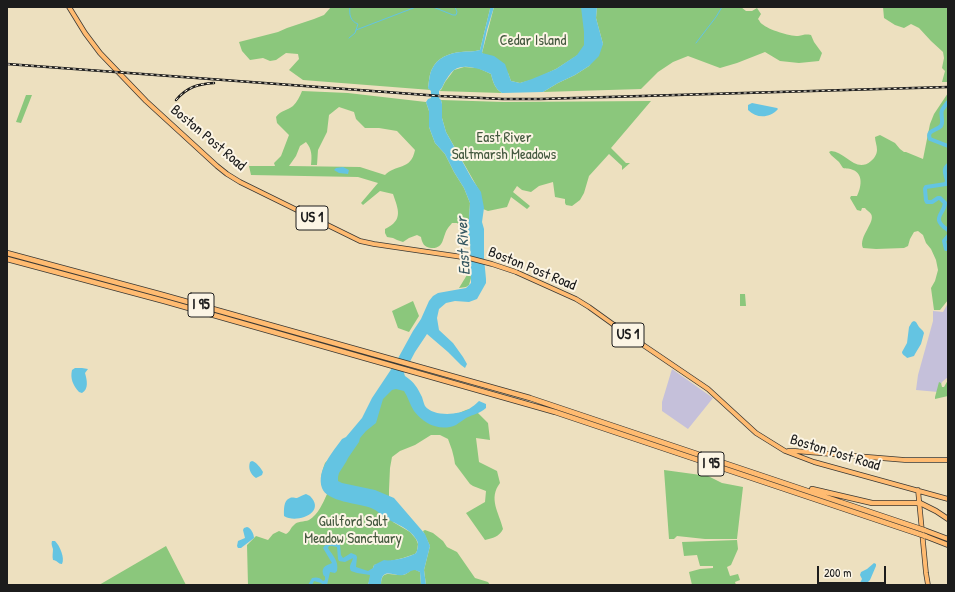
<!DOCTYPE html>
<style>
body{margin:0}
#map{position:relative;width:955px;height:592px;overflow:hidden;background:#ede0bf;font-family:"Patrick Hand",sans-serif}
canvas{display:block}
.frame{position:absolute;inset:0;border:8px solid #1c1c1c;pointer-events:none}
.scale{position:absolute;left:817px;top:566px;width:69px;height:18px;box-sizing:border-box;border:2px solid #1c1c1c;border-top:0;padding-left:5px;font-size:12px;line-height:14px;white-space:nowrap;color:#1c1c1c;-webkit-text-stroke:3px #fcf5e5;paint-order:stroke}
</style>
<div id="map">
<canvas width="955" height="592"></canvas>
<div class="frame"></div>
<div class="scale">200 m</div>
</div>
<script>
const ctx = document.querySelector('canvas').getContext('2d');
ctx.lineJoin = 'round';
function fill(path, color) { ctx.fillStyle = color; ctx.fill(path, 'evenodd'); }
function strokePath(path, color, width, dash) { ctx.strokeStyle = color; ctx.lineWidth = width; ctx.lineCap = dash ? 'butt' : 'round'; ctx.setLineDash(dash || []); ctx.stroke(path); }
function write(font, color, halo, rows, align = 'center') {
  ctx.font = font + ' "Patrick Hand",sans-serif'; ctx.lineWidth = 4; ctx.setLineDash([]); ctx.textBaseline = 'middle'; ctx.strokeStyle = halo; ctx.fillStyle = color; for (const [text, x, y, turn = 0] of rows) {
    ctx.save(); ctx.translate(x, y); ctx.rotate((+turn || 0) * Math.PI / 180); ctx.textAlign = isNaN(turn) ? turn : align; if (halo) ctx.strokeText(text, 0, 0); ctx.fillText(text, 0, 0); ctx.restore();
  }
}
fill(new Path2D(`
 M948,303V377L942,382L938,392L916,390L918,375L933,321V311L943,312Z
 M672,369L713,398L688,429L662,411V402Z`), '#c5c0da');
fill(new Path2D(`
 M331,7H490V9L480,50C474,52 467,51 461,52C449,53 437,58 432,69C429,75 429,82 428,88L431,90L303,80L289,70L299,59L298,54L286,53L276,60L270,61L263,58L250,60L242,51L239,42L278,32L287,28L314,19L324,15Z
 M494,7H583L587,43L584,51L556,69L535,79L520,83L511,81L508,73L482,53Z
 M597,7H741L746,11H752L757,8L761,14L758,19C760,21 760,23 762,24C769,30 789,36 798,36C804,35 805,34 811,35L814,42L822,53L819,61L799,63L780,61L765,52L737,63L720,68L688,56L673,62L658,72L641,89L543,92L558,83L575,75L589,66L603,44L596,18Z
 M883,7H948V82H942L945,71L942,68L944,58L943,52L931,41L919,28L911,24L904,28L895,25L884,18Z
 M464,67L478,68L491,74C493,82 495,89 502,93L439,91L441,90L445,82L454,70Z
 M302,91L348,93L426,102L429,111V127L435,143L445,154L454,172L464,188L470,203L469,219L465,228H463L457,223H452C451,225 449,226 448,228C442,236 445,249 431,248C424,247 422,243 421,237L417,235L409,238L403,242L397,240L393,238L387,237L385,233V229C404,220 398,209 393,194L380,191L363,205L361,203L378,183L358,177L251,175L249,166H275L274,163L281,156L289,135L277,123L276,117C281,110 287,111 293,106C297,102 300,96 302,91ZM339,107L354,112L356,119L365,128H379L397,131L415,150C411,171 395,164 385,175L360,167L289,166L296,156L300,146L306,142C312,149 312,156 311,165H317L318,150L327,132L329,115Z
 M948,93V300L940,310H934L931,288L935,281L938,270L936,260L931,249L926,243L923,235L918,231L914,232L910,239L908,246L904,248L876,249L863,248C858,237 876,222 871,214C870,212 866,210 865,208H862L861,211L857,210L850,198L851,196H857C861,188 864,174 853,170C850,168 846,169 843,168L839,162L831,155L829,152L831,151C846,152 856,174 871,161C874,159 877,154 877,150C877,145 875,141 875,137L880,135L895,143L900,149L904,152H906L923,159L930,124L934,114Z
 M26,95H32L21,123L16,122Z
 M441,100L504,102L651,101L611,148L626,163H630L622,170V166L609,154L589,176L584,193L580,200L572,206L566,205L565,203V199L555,197L553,182L539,186L531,192L522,190L517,186L513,192L530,206L527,209L511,197L507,207L488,211L483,209L480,192L446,132L442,118V104Z
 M470,270L471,278L469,285L466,287L459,288Z
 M740,294H745L746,306H740Z
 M413,301L419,316L409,332L398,328L392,311Z
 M391,378L434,418L459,413L466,410L473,408L488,423L490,440L476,438L479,462L497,471L500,483C488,499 499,512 503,529C499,537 493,538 485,540L466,513L485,502L486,491L473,486L470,484L455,464L454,458L452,450L448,439L440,435H431L415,445L400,451L392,457L390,468L389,490V498L393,522L410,532L416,539L418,544L417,551L415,554L403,558L374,565L372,571L368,585H248L247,545L256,536L268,540L273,534L279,531L286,534C291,531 290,528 294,525C297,521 304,522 309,520C318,515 323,503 327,494C318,484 321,475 325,463L365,422Z
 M948,380V396L935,399V397L939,382L941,383L942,387H944Z
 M664,470L708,476L722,483L743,487L737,539H705L677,536L674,539H669Z
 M425,530L433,533L443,541L447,547L457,552L475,578L488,582L490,585H426L424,570L430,546L423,531Z
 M737,540L738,549L731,565L727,567L730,576L738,574L740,580L735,582L736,585H692L689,572L700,569L713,568V566H700L697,555L684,556L682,542Z
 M166,546L186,585H99Z
 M411,570H416L420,572L421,585H381C381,568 392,576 403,575C405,575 409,572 411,570Z`), '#8bc77c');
fill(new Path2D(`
 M490,7H494L487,30L482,53L494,56L505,64L511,81L520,83L532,79L556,69L577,55L584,45V32L581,7H597L596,18L603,44L599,56L589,66L575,75L558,83L543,92L502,93C495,89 493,82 491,74C481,69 464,63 454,70C451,72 448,77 446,80C443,84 443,88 439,91V98L441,100L442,104V118L446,132L472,179L481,192L484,208L482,222L484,229V258L486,279V283L477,299L469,302L455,301L446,303L439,309L437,318L439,330L453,343L463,357L467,364L465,368L461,365L448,352L427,334L415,352L404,373L405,376C415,383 417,387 422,397C423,400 424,404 425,406C433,417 459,415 469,409C472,407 476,404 479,401L486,404V408C479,414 474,414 466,418C463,420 459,423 456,425C440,432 424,424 414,411C410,405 408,397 404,391L396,389L392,390L383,399L376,423L366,431L360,438L359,442L348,458L346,462L339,473L338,477V481L342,483L375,490L394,498L425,534L430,546L424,570L426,585H421L420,572L415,570C410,570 408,574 403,575C394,577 381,566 381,585H368L370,575L357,573L351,571C348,566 352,563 353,558L345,562L339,561L338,559L337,547L332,546H329L328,548C333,556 339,561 337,571L335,573L330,572L327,585H323L321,583L314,581L312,585H308L312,578C316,577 320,577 323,581L325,580C325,573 325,579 323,574C321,566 328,565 332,563L323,548C326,542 334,542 340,545L341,555L343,558L351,553L356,555L357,557L356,567L368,571L373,568L374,565L384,560C390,562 411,557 416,553C417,551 418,547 418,544C418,540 413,535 410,532C403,526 394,523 386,518C381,515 377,510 371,508C358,503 327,502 322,488C316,470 333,452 342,439L346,437L362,418L372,398L396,362L413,331L421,319L429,301L433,296L438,293L466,288L471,283L470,238L465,228L469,219L470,203L464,188L454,172L445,154L435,143L429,127V111L426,102L428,99L431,98V91L428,88C429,83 429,75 432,69C437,58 449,53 461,52C467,51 474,52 480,50L490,9Z
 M752,103L777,108L778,109C770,118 757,119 748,110V105Z
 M343,167L349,170L348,174L339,173L334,170L336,168Z
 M912,322L914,321L916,322L919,327L923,331L924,333L921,344L915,354L914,356L907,358C906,356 902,355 902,352L907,343L909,327Z
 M75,368H82L88,369L85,373C87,380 89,389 82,393L79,392C73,385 70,379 72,370Z
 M252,461C256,462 261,468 263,472L262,475L256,478C250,474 248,468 250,462Z
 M306,494L310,496C327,513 296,524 284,516C284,511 283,500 290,498C292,497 295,498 297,498C300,497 302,495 306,494Z
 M247,527C251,528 254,534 254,538L241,548H238L237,546L238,541L245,538L243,530L244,528Z
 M52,541H55C60,546 65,558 62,564C58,564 57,560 53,560C52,556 53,553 53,549C52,546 51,544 52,541Z
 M874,563L876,564V566L870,580L865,585H859L862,579L860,575L861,572L867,569Z`), '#64c4e2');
strokePath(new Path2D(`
 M433,7L453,15H456L457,12L455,7
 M356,30L416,7
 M349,38L355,33L358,24C350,21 349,14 350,7
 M696,43L716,17L722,7`), '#64c4e2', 1);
strokePath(new Path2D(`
 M948,102C946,104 944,107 942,110C940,115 944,121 941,126C936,131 926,130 930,139L948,146
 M948,165C942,170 946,175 947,181L946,184L926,187L925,189L926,200L927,202H932L938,198H940L945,203C944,215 930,218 948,230
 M948,236L944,241L946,249H948`), '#64c4e2', 4);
const major = new Path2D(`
 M69,7L85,33L100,53L146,101L217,166L227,174L240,182L360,241L374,244L469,258L492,264L516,272L576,299L589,307L621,330L708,389L756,433L785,451L814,462L948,499
 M788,451H795L905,460H948
 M918,490L926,573L928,585`);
const highway = new Path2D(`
 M7,253L163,295L530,398L918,528
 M7,259L164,301L555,412L919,534
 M812,489L872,503H920L936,511L948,519
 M924,530L948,539
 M925,536L948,545`);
strokePath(major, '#3b3934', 5.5);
strokePath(highway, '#3b3934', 6);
strokePath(major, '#ffbb71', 4);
strokePath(highway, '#ffbb71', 4.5);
const rail = new Path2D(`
 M7,64L440,96L503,99H540L948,87
 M176,100C187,87 198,84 214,83`);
strokePath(rail, '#1c1c1c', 2.5);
strokePath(rail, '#fcf5e5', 1, [3]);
const highwayBridge = new Path2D(`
 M918,528L924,530
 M919,534L925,536`);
strokePath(highwayBridge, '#3b3934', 6, []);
strokePath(highwayBridge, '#ffbb71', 4.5);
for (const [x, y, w] of [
 [312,218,32],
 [201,305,26],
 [628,335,32],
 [711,464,26]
]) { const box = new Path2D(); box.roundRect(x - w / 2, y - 12, w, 24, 3); ctx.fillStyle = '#fcf5e5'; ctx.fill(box); strokePath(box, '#1c1c1c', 1); }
write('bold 14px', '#1c1c1c', null, [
 ["US 1",312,218],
 ["I 95",201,305],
 ["US 1",628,335],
 ["I 95",711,464]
]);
write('15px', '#43583e', '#fcf5e5', [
 ["Cedar Island",533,41],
 ["East River",504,138],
 ["Saltmarsh Meadows",504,155],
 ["Guilford Salt",353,522],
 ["Meadow Sanctuary",353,539]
]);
write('15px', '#1c1c1c', '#fcf5e5', [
 ["Boston Post Road",208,138,40],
 ["Boston Post Road",532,269,22],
 ["Boston Post Road",835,453,17]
]);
write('italic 16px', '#355761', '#fcf5e5', [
 ["East River",464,246,-93]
]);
</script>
